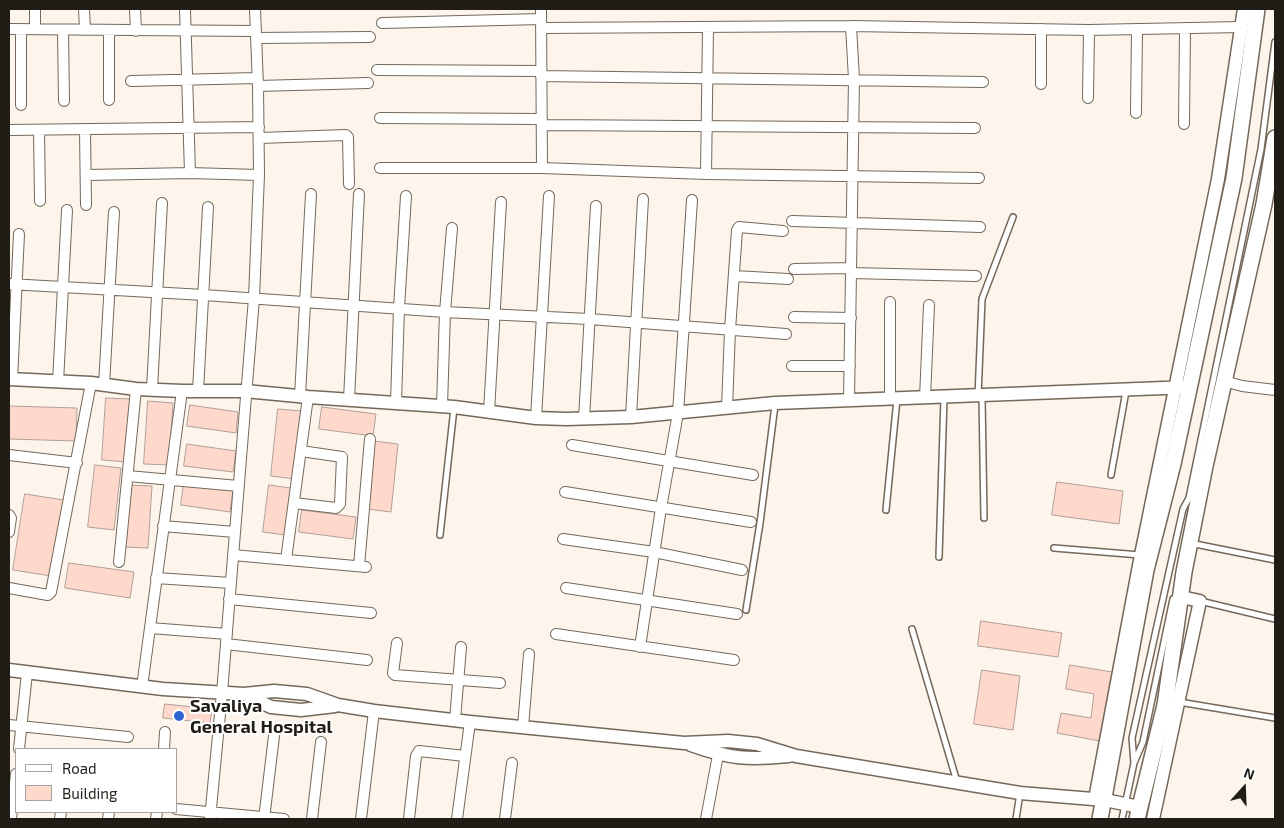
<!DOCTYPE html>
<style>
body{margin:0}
#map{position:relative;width:1284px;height:828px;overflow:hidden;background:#fdf5eb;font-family:"Exo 2",sans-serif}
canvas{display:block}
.frame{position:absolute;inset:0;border:10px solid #201c16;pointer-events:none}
.legend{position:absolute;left:15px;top:748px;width:162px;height:65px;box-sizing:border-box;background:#fff;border:1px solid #a6a4a2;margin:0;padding:6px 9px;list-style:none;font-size:15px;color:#201c16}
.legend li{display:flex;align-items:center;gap:10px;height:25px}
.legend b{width:25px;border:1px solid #a6a4a2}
.north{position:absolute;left:1219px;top:763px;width:50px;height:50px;-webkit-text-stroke:4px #fff;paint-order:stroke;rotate:20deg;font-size:14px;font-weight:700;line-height:20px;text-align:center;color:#201c16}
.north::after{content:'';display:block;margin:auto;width:18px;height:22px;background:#201c16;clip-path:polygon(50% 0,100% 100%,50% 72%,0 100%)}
</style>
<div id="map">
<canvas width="1284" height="828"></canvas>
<div class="frame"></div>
<ul class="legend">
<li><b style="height:6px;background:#fff"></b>Road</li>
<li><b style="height:14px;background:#ffd8cc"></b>Building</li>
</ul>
<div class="north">N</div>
</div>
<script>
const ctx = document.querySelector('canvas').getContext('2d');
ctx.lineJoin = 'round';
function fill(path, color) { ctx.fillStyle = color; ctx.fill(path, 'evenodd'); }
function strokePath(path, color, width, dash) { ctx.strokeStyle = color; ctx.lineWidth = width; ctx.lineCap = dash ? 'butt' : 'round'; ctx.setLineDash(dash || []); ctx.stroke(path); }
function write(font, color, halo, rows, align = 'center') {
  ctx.font = font + ' "Exo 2",sans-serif'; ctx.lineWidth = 4; ctx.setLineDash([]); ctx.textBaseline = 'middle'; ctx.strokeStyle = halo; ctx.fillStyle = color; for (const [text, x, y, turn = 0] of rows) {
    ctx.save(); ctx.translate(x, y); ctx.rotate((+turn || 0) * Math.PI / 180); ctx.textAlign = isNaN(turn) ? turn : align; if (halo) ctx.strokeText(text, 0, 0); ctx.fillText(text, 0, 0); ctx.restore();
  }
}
const building = new Path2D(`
 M106,398L131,399L127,462L102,460Z
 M148,401L173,403L169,465L144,464Z
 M190,405L238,412L236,433L187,426Z
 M9,406L77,408L76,441L9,439Z
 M322,407L376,414L373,436L319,429Z
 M278,409L302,411L295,479L271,476Z
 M374,441L398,444L391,512L367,509Z
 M187,444L236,451L233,472L184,466Z
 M95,465L121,468L114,530L88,527Z
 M1057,482L1123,491L1119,524L1052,515Z
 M184,483L233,490L230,512L181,505Z
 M127,485L152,486L148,548L123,547Z
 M269,485L291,488L285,535L263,532Z
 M25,494L64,500L51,576L13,570Z
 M302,510L356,517L353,539L299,532Z
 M69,563L134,572L130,598L65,588Z
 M981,621L1062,633L1058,657L978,646Z
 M1070,665L1112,672L1100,741L1057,733L1061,713L1091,718L1094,694L1066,689Z
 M982,670L1020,676L1013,730L974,724Z
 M165,704L212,709L210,723L163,718Z`);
fill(building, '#ffd8cc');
strokePath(building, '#b29e98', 1);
const service = new Path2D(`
 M978,396L982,299L1013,217
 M982,397L984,518
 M1111,475L1126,391
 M886,510L897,399
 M440,535L454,408
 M1190,543L1275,560
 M1054,548L1140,555
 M939,557L944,398
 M1200,601L1275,619
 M746,610L760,523L775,405
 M912,629L957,782
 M1179,702L1275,718
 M1134,763L1132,738L1183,509L1189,498L1261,149L1275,42
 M1016,819L1020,793
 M1122,819L1134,763L1143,742L1173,599`);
const minor = new Path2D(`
 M35,9V29
 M84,9L85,30
 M135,9L136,31
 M185,9L190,173
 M541,9L542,168
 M382,23L541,19
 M541,28L851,26L1089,30L1241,27
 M9,29L256,31
 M1041,29V84
 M63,30L64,101
 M256,38L370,37
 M377,70L541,71
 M541,76L983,82
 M131,81L257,78
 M258,86L368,83
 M1088,98L1089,30
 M109,100V30
 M21,105V29
 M1136,113L1137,30
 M380,118L542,119
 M1184,124L1185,29
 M542,125L975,128
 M9,130L259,127
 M39,130L40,201
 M85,130L86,205
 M259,138L346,135L348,137L349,184
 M380,168H542L706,174L979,178
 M706,174L708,28
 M87,175L190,173L259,175
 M792,221L980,227
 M794,269L851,268
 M851,273L976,276
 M734,276L788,279
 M9,284L204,295L445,312L589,319L786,334
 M794,317L851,318
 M792,366H850
 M12,380L19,234
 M1224,381L1242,386L1275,390
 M58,382L67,210
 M104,385L114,212
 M152,389L162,203
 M198,391L208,207
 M300,396L311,194
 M925,398L929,305
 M890,399V302
 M349,400L359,194
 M849,400L854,79L851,26
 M396,403L399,308L406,196
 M442,406L445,312L452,228
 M727,408L730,330L737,230L739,227L783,231
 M489,412L501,202
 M631,417L643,199
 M536,418L549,196
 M584,419L596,206
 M572,445L753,475
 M9,455L77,463
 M128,476L238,486
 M565,492L751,522
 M294,503L336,508L340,504L342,457L301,451
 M9,515L11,518L9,532
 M163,526L235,532
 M563,539L654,552L742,570
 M233,555L366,567
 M286,560L308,397
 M119,562L136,389
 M359,566L370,439
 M156,578L231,583
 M9,588L48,595L51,592L91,383
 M566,588L737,614
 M229,599L371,613
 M150,628L227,634
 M556,634L734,660
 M397,643L393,673L395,675L500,683
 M226,644L367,660
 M640,647L661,508L678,413L692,200
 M142,687L182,391
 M455,720L461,647
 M9,725L128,737
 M523,727L529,654
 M19,749L27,673
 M164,749L165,732
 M176,809L284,819
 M11,819L16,774
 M60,819L61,812
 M108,819L109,812
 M156,819L157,812
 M210,819L222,693L254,298L259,175L258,86L255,9
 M264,819L274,736
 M312,819L321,742
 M361,819L374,711
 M409,819L416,756L419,751L465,756
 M457,819L470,722
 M505,819L512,763
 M706,819L718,755`);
const tertiary = new Path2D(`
 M9,379L91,383L136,389L182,391H245L308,397L454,407L536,418L566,419L631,417L775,403L1190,387
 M9,670L163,689L244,694L274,691L307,694L338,705L374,711L470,722L684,743L728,741L757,744L796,756L1020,793L1105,800L1139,807
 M246,695L271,707L301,710L335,706
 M691,745C730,759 748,760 789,756
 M1095,799L1141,555L1218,179L1244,9
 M1153,819L1200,601L1181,597`);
const secondary = new Path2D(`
 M1100,819L1146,570L1173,464L1234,178L1257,9
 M1137,819L1165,705L1184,572L1205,466L1264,204L1275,138`);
strokePath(service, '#74685a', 8);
strokePath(minor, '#74685a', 12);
strokePath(tertiary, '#74685a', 15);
strokePath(secondary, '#74685a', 18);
strokePath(service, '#fff', 5);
strokePath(minor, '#fff', 10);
strokePath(tertiary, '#fff', 12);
strokePath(secondary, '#fff', 15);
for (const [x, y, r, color] of [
 [179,716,6,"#2f64d3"]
]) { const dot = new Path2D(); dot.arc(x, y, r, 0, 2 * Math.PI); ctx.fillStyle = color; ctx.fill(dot); strokePath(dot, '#fff', 2); }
write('bold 18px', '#201c16', '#fff', [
 ["Savaliya",190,706],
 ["General Hospital",190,727]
], 'left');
</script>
